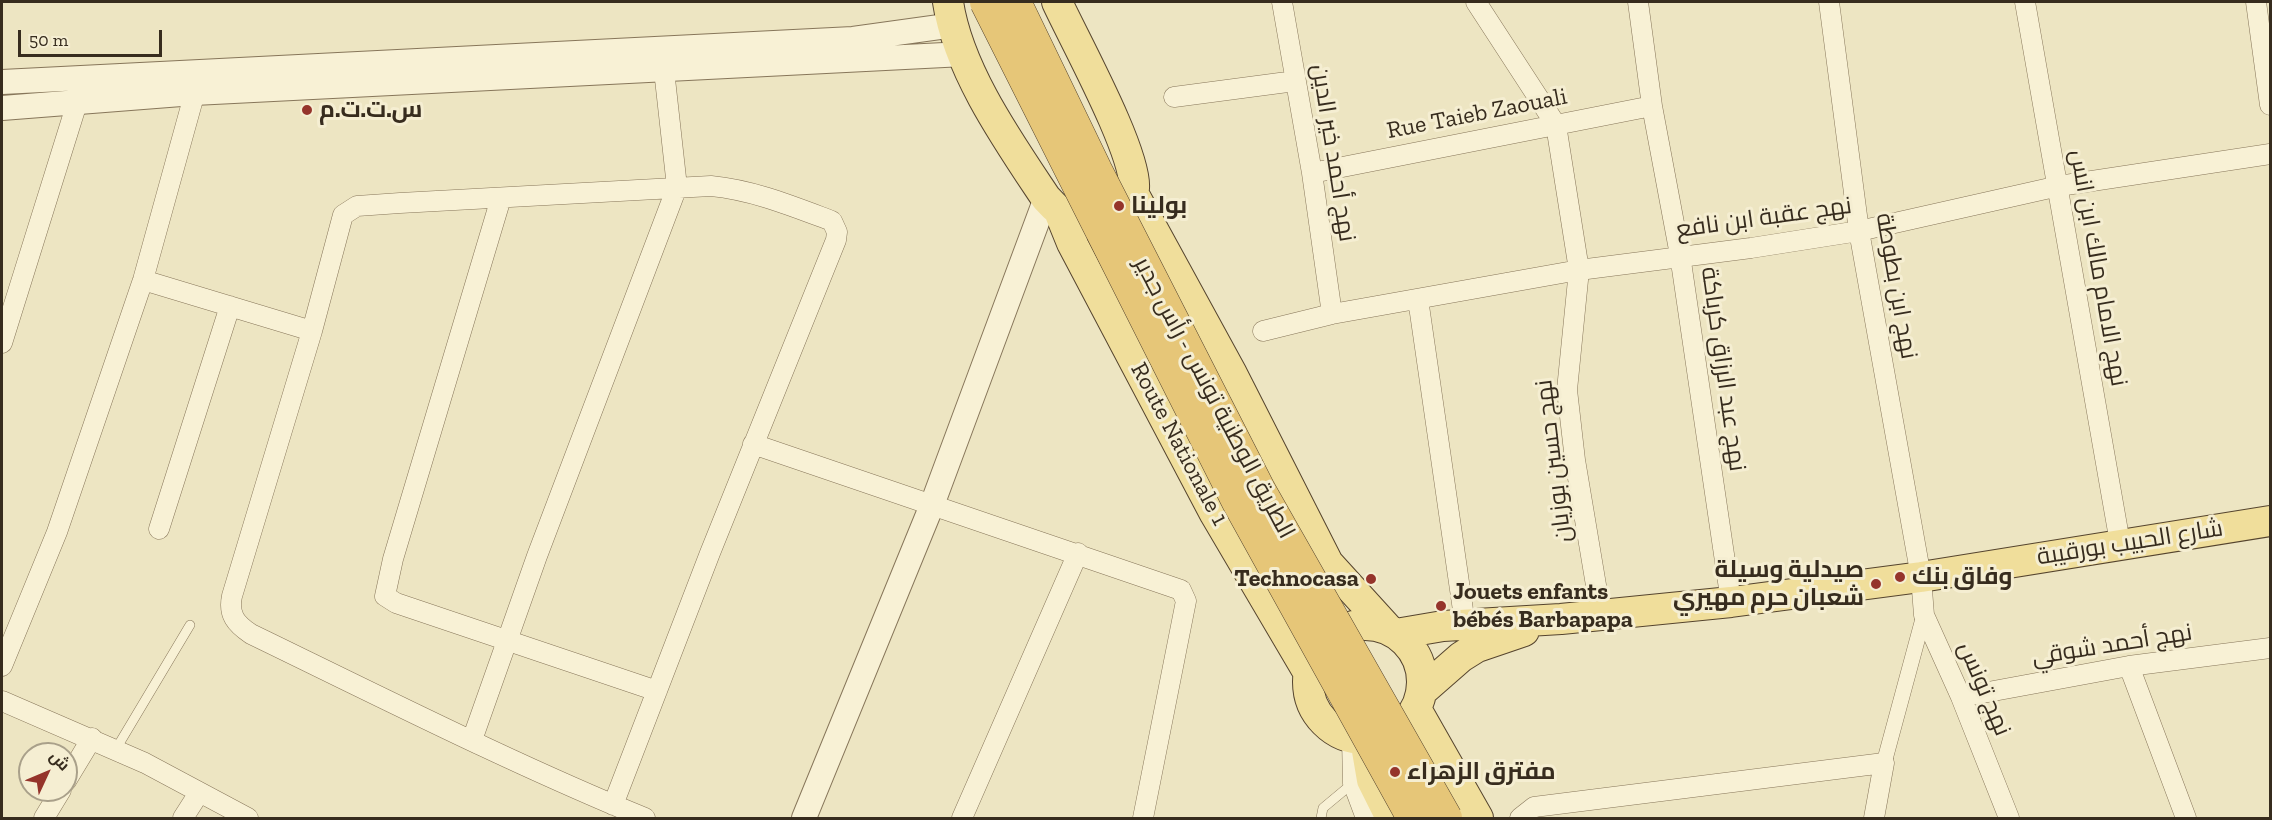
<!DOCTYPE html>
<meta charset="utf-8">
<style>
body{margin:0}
#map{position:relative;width:2272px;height:820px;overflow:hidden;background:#ede5c2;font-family:"Zilla Slab",Cairo,serif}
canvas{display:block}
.frame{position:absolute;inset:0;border:3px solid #372c1e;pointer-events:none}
.north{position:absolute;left:18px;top:742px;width:60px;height:60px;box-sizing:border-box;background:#f5eed2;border:2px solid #a9a08a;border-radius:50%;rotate:46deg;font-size:16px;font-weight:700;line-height:24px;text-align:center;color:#372c1e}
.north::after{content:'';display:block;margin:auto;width:21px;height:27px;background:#95342b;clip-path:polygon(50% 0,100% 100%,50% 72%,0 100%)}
.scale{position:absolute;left:18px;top:30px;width:144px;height:27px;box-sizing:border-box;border:3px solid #372c1e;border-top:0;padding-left:8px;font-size:18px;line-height:21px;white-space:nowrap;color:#372c1e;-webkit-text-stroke:4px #f5eed2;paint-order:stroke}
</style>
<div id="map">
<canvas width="2272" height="820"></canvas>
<div class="frame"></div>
<div class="north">ش</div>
<div class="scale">50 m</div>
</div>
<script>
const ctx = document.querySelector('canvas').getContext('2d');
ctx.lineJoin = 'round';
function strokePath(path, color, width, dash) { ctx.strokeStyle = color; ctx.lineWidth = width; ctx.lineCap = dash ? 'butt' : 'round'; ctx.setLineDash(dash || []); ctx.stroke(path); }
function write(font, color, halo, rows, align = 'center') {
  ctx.font = font + ' "Zilla Slab",Cairo,serif'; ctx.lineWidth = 6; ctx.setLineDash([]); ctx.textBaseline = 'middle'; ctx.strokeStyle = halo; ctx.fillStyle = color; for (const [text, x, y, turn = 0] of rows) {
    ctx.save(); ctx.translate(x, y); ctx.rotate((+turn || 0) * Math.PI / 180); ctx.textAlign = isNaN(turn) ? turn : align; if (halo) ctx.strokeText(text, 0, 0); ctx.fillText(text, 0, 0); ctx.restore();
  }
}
const service = new Path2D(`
 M116,749L190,625
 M1321,818L1323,808L1353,783`);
const pedestrian = new Path2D(`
 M1884,763L1924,615`);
const minor = new Path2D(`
 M1282,2L1312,173L1332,314
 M1476,2L1556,125L1579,270L1567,390L1575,460L1601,615
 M1638,2L1652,106L1680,255L1731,602
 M1829,2L1859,231L1921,577L1924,615L1961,697L2009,818
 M2025,2L2120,543
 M2256,2L2270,105
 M1174,97L1295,81
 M1312,173L1652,106
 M501,198L393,559L385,596L396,603L657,691
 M143,280L312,331
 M1418,299L1465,624
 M1263,331L1332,314L1579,270L1751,248L1859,231L2059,186L2270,154
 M2,343L77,103
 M753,444L1181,590L1186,601L1143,818
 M159,529L230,306
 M2,666L57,532L143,280L198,81
 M2129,666L2186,818
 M1961,697L2129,666L2270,648
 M2,701L145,763L248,818
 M1352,738L1353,783L1366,818
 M472,740L537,556L677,187L664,70
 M66,781L92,738
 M613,805L710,553L836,240L837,232L832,221C792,206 753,190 711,186L400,203L357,206L343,215L312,331L232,596C228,615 236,624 251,634C381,697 511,763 645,818
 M44,818L61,790
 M183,818L199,793
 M962,818L1078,553
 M1520,818L1534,807L1884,763L1874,818`);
const tertiary = new Path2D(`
 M2,82L853,39L954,25
 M2,108L194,93L964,54
 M804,818L932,505L1046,198`);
const primary = new Path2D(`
 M948,2C958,70 1008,141 1046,198C1054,207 1063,216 1075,221C1099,231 1132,214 1134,188C1137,153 1074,39 1057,2
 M1133,193L1232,374L1328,563L1389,630
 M1059,211L1072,243L1215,514L1308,672
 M1308 682a57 57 0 1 1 114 0a57 57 0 1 1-114 0Z
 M1396,634L1443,626L1561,619L1731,602L1921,577L2270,521
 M1421,692L1461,657L1477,647L1524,631
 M1416,709L1478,818
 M1365,739L1372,780L1391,818`);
strokePath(service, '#87765a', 10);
strokePath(pedestrian, '#87765a', 16);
strokePath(minor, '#87765a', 21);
strokePath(tertiary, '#87765a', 26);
strokePath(primary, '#55442e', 32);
strokePath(service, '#f8f1d5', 9);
strokePath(pedestrian, '#f8f1d5', 15);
strokePath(minor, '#f8f1d5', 20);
strokePath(tertiary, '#f8f1d5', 24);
strokePath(primary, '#f0de9b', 30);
const trunkBridge = new Path2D(`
 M986,2L1238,502L1413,818
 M1015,2L1096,170L1260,491L1446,818`);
strokePath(trunkBridge, '#55442e', 33, []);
strokePath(trunkBridge, '#e6c678', 32);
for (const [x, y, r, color] of [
 [307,110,6,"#95342b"],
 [1119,206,6,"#95342b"],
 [1900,577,6,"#95342b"],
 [1371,579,6,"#95342b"],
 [1876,584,6,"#95342b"],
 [1441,606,6,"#95342b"],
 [1395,772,6,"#95342b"]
]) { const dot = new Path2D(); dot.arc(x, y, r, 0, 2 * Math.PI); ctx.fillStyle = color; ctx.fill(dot); strokePath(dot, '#f5eed2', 2); }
write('bold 24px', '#372c1e', '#f5eed2', [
 ["س.ت.ت.م",319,110],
 ["بولينا",1131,206],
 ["صيدلية وسيلة",1864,570,"right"],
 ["شعبان حرم مهيري",1864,598,"right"],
 ["وفاق بنك",1912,577],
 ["Technocasa",1359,579,"right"],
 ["Jouets enfants",1453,592],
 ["bébés Barbapapa",1453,620],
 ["مفترق الزهراء",1407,772]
], 'left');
write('24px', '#372c1e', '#f5eed2', [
 ["Rue Taieb Zaouali",1477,114,-11],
 ["نهج أحمد خير الدين",1333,153,81],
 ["نهج عقبة ابن نافع",1764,218,-8],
 ["نهج الامام مالك ابن انس",2098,268,80],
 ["نهج ابن بطوطة",1896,286,80],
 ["نهج عبد الرزاق كرباكة",1723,369,82],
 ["الطريق الوطنية تونس - رأس جدير",1214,398,62],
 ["Route Nationale 1",1179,444,62],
 ["نهج حسين بوزيان",1554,461,-97],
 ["شارع الحبيب بورقيبة",2130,543,-9],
 ["نهج أحمد شوقي",2112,645,-9],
 ["نهج تونس",1984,689,67]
]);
</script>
